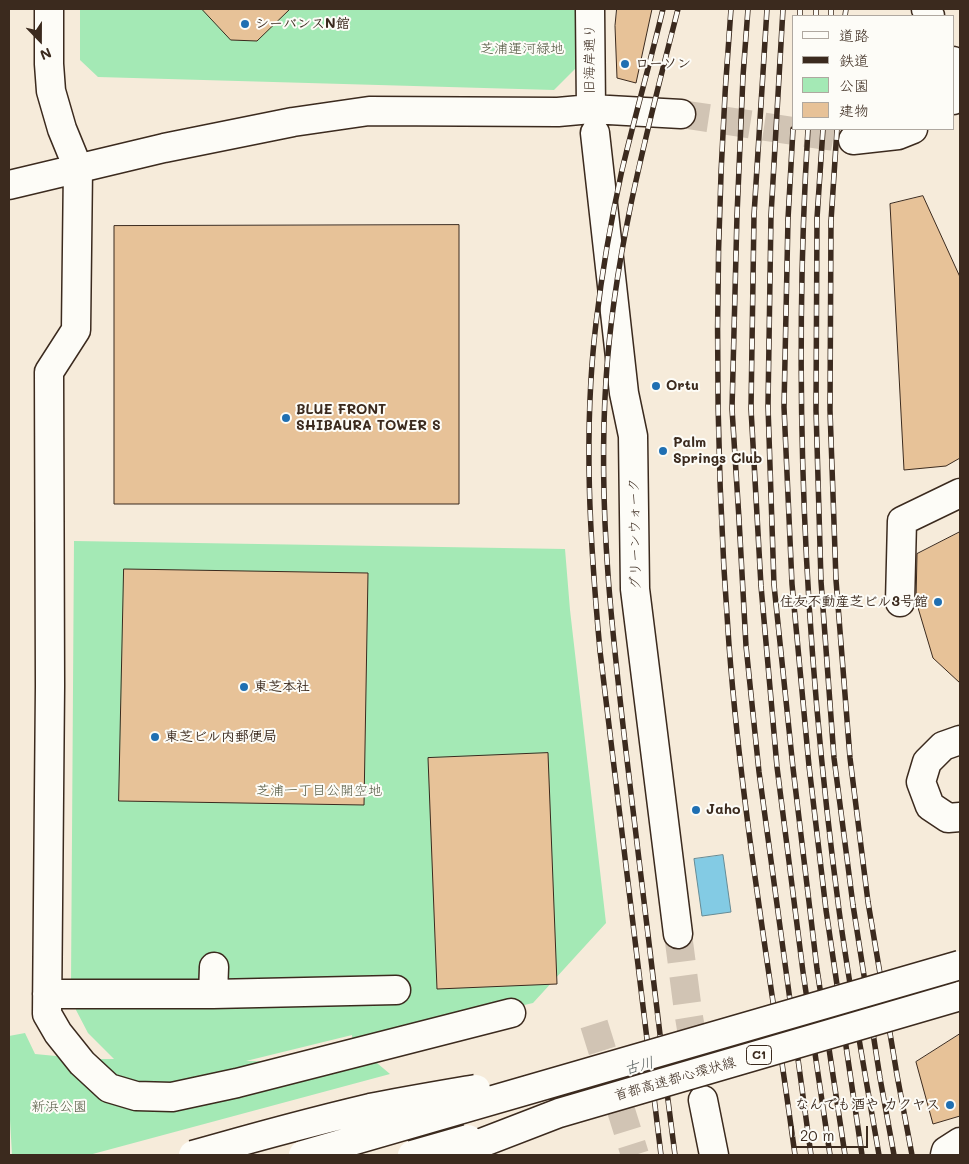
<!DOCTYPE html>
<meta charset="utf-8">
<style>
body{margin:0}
#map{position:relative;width:969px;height:1164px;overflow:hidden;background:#f6ebda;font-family:Mali,"Klee One",sans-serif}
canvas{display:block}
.frame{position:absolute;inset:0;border:10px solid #3b2a1e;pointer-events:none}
.legend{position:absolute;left:792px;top:15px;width:162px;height:115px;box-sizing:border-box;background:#fdfcf7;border:1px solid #afa8a0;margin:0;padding:6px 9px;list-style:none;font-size:15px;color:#3b2a1e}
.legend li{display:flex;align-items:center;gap:10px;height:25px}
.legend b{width:25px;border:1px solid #afa8a0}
.north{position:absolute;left:15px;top:15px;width:50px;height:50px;-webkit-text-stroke:4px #fdfcf7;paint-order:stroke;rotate:158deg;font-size:14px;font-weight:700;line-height:20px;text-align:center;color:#3b2a1e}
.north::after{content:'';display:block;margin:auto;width:18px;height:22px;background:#3b2a1e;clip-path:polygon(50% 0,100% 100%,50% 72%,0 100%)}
.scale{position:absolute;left:792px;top:1126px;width:76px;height:22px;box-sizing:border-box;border:2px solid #3b2a1e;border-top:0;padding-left:6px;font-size:15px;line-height:18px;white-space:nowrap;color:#3b2a1e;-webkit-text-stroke:4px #fdfcf7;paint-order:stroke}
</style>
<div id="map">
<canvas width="969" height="1164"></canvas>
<div class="frame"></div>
<ul class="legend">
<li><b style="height:6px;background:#fdfcf7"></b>道路</li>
<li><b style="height:6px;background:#3b2a1e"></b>鉄道</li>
<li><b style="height:14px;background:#a4e9b5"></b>公園</li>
<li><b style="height:14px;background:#e7c298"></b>建物</li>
</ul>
<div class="north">N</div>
<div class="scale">20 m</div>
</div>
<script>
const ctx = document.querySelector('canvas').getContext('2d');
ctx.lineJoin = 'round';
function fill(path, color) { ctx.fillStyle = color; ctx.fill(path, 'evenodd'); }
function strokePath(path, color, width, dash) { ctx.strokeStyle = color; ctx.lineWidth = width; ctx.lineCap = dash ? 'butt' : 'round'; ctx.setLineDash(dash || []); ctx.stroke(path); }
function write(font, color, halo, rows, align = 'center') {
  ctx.font = font + ' Mali,"Klee One",sans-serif'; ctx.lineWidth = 4; ctx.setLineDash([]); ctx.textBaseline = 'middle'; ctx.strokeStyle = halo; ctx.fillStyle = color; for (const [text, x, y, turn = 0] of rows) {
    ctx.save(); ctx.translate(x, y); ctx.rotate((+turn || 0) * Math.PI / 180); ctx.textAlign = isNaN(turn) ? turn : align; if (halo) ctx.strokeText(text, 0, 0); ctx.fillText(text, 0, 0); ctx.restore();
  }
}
fill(new Path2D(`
 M80,9H576V68L554,90L98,77L80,60Z
 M74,541L565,549L570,610L606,923L533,1003L353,1045L352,1035L246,1061L377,1063L390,1074L89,1155H12L9,1102V1036L25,1033L35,1054L87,1059H114L88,1033L76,1010L71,983Z`), '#a4e9b5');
const water = new Path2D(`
 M723,855L731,912L702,916L694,859Z`);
fill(water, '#83cbe4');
strokePath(water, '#668b95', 1);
const building = new Path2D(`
 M202,9H290L257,41L231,40Z
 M617,9H652L636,83L617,78L615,26Z
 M923,196L960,277V458L946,466L904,470L890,204Z
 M459,225V504H114V226Z
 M960,532V683L933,658L916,601L917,554Z
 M124,569L368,573L364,805L119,801Z
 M548,753L557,984L437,989L428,758Z
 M960,1034V1116L933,1124L916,1062Z`);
fill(building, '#e7c298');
strokePath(building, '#3b2a1e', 1);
strokePath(new Path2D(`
 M681,114L853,140
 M678,934L688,1011L702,1095
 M594,1024L635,1155`), '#d1c4b4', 28, [28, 14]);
const minor = new Path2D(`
 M49,9V64L51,91L62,129L78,168L76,330L49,372L50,686L47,1014L58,1033L82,1063L109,1088L136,1096L172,1097L237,1083L511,1013
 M590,9L591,109
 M926,9L930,16
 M953,61L960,76
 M953,100L960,93
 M595,133L624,393L633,436L635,589L678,934
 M853,140L898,135L913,129
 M9,185L164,148L293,122L369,111L558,112L591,109L681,114
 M900,602L902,521L960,493
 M960,740L943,746L927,762L921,782L930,806L948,818L960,817
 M47,994H213L396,990
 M213,994L214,967
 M703,1100L714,1155
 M945,1155L946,1151L960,1142`);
strokePath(minor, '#3b2a1e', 31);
strokePath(minor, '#fdfcf7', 28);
const rail = new Path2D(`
 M731,9C714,220 713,433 729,645C742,816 772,985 795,1155
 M748,9L743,76L737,215L732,409L739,519L746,646L759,772L811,1155
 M767,9L754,215L751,409L761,586L777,767L803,972L830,1155
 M783,9L771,215L768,406L774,585L793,768L817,969L845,1155
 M800,16V9
 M816,16V9
 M831,16V9
 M845,16L846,9
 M793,129L788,219L784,407L792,584L809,766L826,910L862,1155
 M808,129C792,389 805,652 839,910C850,992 865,1073 879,1155
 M823,129L817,218L816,410L821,581L834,758L853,905L880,1078L894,1155
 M837,129L831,221L830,410L836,580L850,758L868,902L897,1075L912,1155
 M661,1155L600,651C590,542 583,432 596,323C602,272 611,220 622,170C635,116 650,63 663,9
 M675,1155C659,1032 645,909 630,785C614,650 597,516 606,380C614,253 647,131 678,9`);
strokePath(rail, '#3b2a1e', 5.5);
strokePath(rail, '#fdfcf7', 4, [11]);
const highwayBridge = new Path2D(`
 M193,1155C252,1138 311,1122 370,1108C405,1101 441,1095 476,1089
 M303,1155L960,965
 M412,1155L468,1139
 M450,1155L559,1113L960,996`);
strokePath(highwayBridge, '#3b2a1e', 31, []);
strokePath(highwayBridge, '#fdfcf7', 28);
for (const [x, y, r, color] of [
 [245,24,5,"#1f6fb2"],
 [625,64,5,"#1f6fb2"],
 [656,386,5,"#1f6fb2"],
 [286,418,5,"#1f6fb2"],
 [663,451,5,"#1f6fb2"],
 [938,602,5,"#1f6fb2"],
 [244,687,5,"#1f6fb2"],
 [155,737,5,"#1f6fb2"],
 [696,810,5,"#1f6fb2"],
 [950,1105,5,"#1f6fb2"]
]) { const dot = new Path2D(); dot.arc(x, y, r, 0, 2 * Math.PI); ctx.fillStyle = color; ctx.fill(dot); strokePath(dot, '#fdfcf7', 2); }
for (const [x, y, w] of [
 [759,1055,25]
]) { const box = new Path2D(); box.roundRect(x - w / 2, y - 9.5, w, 19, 4); ctx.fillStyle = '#fdfcf7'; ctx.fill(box); strokePath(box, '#3b2a1e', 1); }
write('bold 12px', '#3b2a1e', null, [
 ["C1",759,1055]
]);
write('bold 14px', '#3b2a1e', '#fdfcf7', [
 ["シーバンスN館",255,24],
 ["ローソン",635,64],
 ["Ortu",666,386],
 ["BLUE FRONT",296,410],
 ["SHIBAURA TOWER S",296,426],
 ["Palm",673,443],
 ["Springs Club",673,459],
 ["住友不動産芝ビル3号館",928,602,"right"],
 ["東芝本社",254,687],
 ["東芝ビル内郵便局",165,737],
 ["Jaho",706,810],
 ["なんでも酒や カクヤス",940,1105,"right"]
], 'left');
write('14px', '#555a44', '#fdfcf7', [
 ["芝浦運河緑地",522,49],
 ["芝浦一丁目公開空地",319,791],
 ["新浜公園",59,1107]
]);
write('14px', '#3b2a1e', '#fdfcf7', [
 ["旧海岸通り",590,59,-90],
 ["グリーンウォーク",635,534,-91],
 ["首都高速都心環状線",675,1079,-16]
]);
write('italic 15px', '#515a59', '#fdfcf7', [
 ["古川",639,1066,-15]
]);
</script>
